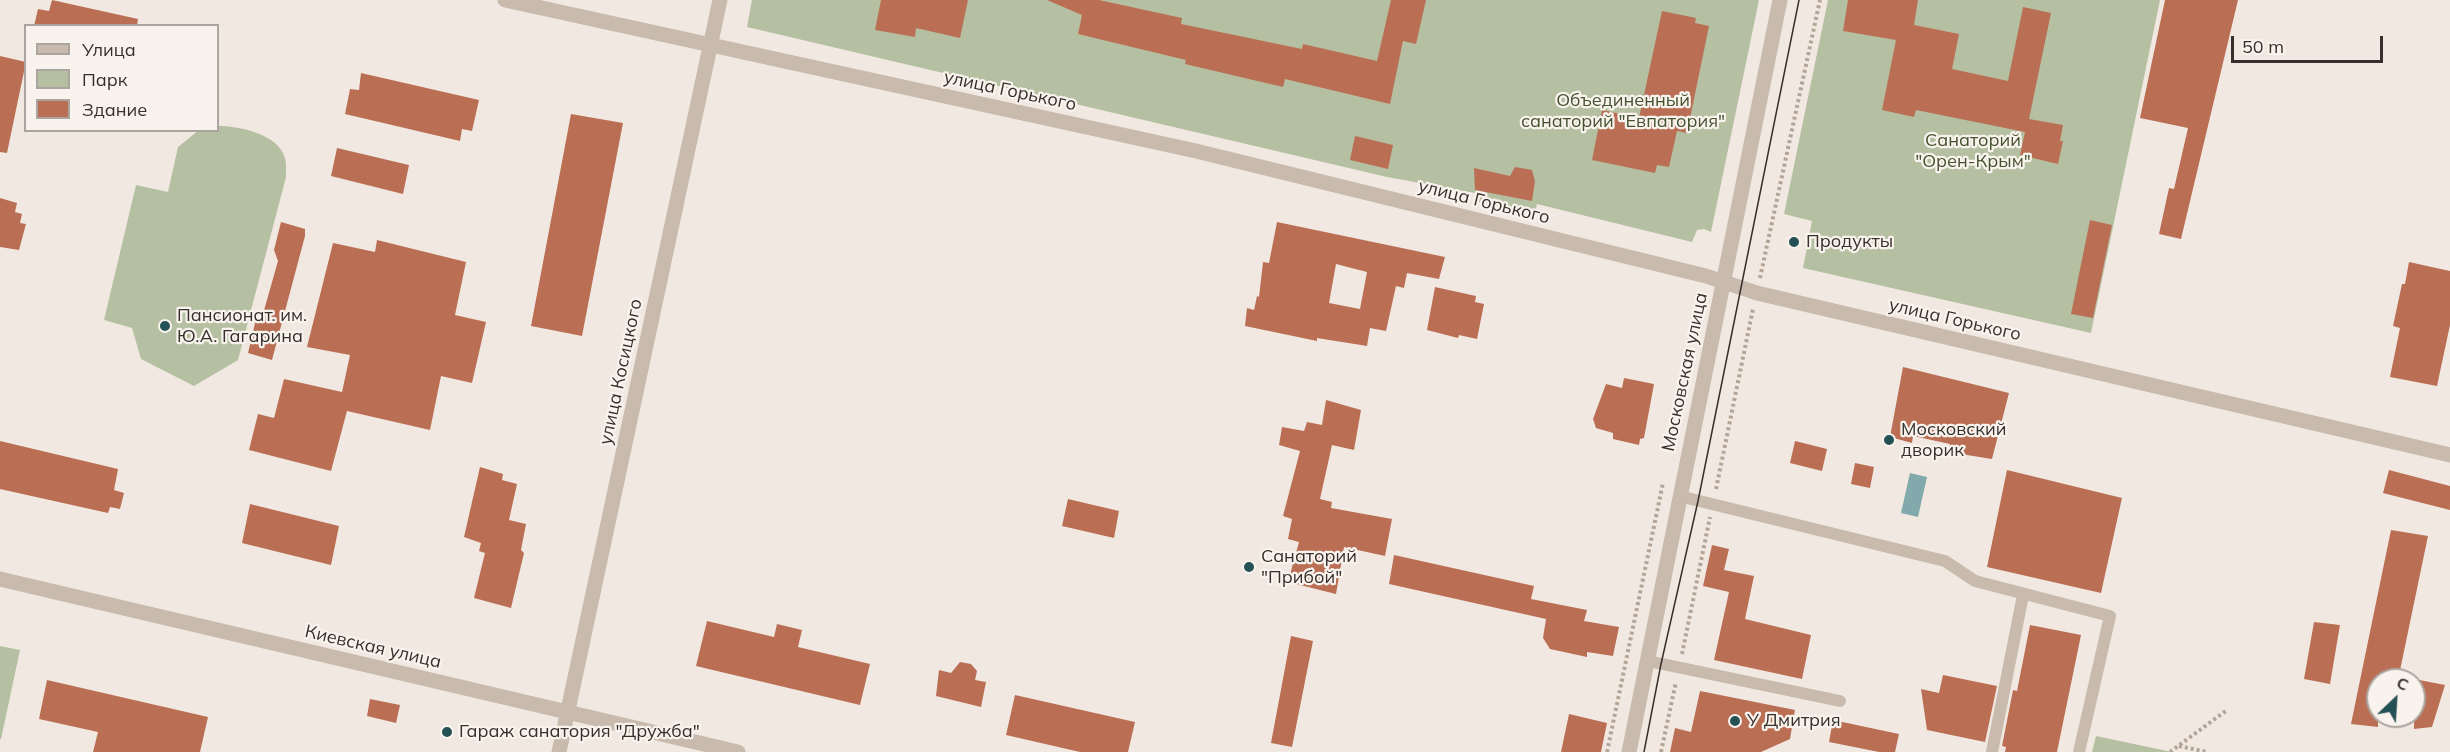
<!DOCTYPE html>
<meta charset="utf-8">
<style>
body{margin:0}
#map{position:relative;width:2450px;height:752px;overflow:hidden;background:#f1e9e1;font-family:Mulish,sans-serif}
canvas{display:block}
.legend{position:absolute;left:24px;top:24px;width:195px;height:108px;box-sizing:border-box;background:#f9f3ed;border:2px solid #aba59f;margin:0;padding:8px 10px;list-style:none;font-size:18px;color:#372f2b}
.legend li{display:flex;align-items:center;gap:12px;height:30px}
.legend b{width:30px;border:2px solid #aba59f}
.north{position:absolute;left:2366px;top:668px;width:60px;height:60px;box-sizing:border-box;background:#f9f3ed;border:2px solid #aba59f;border-radius:50%;rotate:25deg;font-size:16px;font-weight:700;line-height:24px;text-align:center;color:#372f2b}
.north::after{content:'';display:block;margin:auto;width:21px;height:27px;background:#245155;clip-path:polygon(50% 0,100% 100%,50% 72%,0 100%)}
.scale{position:absolute;left:2231px;top:36px;width:152px;height:27px;box-sizing:border-box;border:3px solid #372f2b;border-top:0;padding-left:8px;font-size:18px;line-height:21px;white-space:nowrap;color:#372f2b;-webkit-text-stroke:4px #f9f3ed;paint-order:stroke}
</style>
<div id="map">
<canvas width="2450" height="752"></canvas>
<ul class="legend">
<li><b style="height:8px;background:#c8baad"></b>Улица</li>
<li><b style="height:16px;background:#b5bfa2"></b>Парк</li>
<li><b style="height:16px;background:#ba6f55"></b>Здание</li>
</ul>
<div class="north">С</div>
<div class="scale">50 m</div>
</div>
<script>
const ctx = document.querySelector('canvas').getContext('2d');
ctx.lineJoin = 'round';
function fill(path, color) { ctx.fillStyle = color; ctx.fill(path, 'evenodd'); }
function strokePath(path, color, width, dash) { ctx.strokeStyle = color; ctx.lineWidth = width; ctx.lineCap = dash ? 'butt' : 'round'; ctx.setLineDash(dash || []); ctx.stroke(path); }
function write(font, color, halo, rows, align = 'center') {
  ctx.font = font + ' Mulish,sans-serif'; ctx.lineWidth = 4.5; ctx.setLineDash([]); ctx.textBaseline = 'middle'; ctx.strokeStyle = halo; ctx.fillStyle = color; for (const [text, x, y, turn = 0] of rows) {
    ctx.save(); ctx.translate(x, y); ctx.rotate((+turn || 0) * Math.PI / 180); ctx.textAlign = isNaN(turn) ? turn : align; if (halo) ctx.strokeText(text, 0, 0); ctx.fillText(text, 0, 0); ctx.restore();
  }
}
fill(new Path2D(`
 M752,0H1759L1711,232L1704,229L1697,230L1692,242L1537,204L1535,213L1478,202L1475,193L1387,177L747,27Z
 M1828,0H2160L2091,333L1803,268L1812,221L1784,214Z
 M218,126C238,126 273,133 283,153C287,161 286,169 286,177L238,360L194,386L141,359L132,328L104,320L136,185L168,192L178,147L198,131L218,130Z
 M0,646L20,650L1,739H0Z
 M2096,736L2172,752H2092Z`), '#b5bfa2');
fill(new Path2D(`
 M1910,473L1927,477L1918,517L1901,513Z`), '#82a9ab');
fill(new Path2D(`
 M52,0L138,19L137,26H34L38,9L49,11Z
 M881,0H968L960,38L916,28L915,37L875,30Z
 M1047,0H1099L1182,18L1181,24L1302,49L1303,44L1377,61L1391,0H1426L1416,44L1403,41L1390,104L1285,79L1283,87L1185,64L1186,60L1078,34L1082,15Z
 M1848,0H1918L1914,25L1959,34L1952,69L2008,81L2023,7L2051,13L2029,119L2063,125L2060,141H2063L2058,164L2020,155L2025,132L1916,110L1914,117L1882,110L1896,40L1843,31Z
 M2165,0H2238L2181,239L2159,234L2169,188L2174,189L2188,128L2140,118Z
 M1662,11L1696,18L1695,23L1709,26L1687,133L1677,131L1669,167L1657,165L1655,173L1592,160L1602,110L1639,118Z
 M0,56L26,62L7,153L0,152Z
 M361,73L479,100L472,131L462,129L460,141L345,114L350,89L359,90Z
 M571,114L623,123L582,336L531,326Z
 M1355,136L1393,145L1388,169L1350,160Z
 M337,148L409,165L403,194L331,176Z
 M1515,167L1532,170L1535,181L1532,201L1475,190L1474,168L1510,176Z
 M0,198L17,203L15,212L22,214L20,223L26,224L19,250L0,247Z
 M2090,220L2112,225L2093,318L2071,314Z
 M281,222L305,229V236L272,360L248,353L256,319L261,321L278,261L274,250Z
 M1277,222L1445,257L1439,279L1407,273L1404,288L1396,286L1386,331L1370,328L1367,346L1317,338V341L1245,326L1247,308L1254,310L1257,296L1259,297L1263,262L1269,263ZM1336,264L1367,272L1360,309L1329,303Z
 M377,240L466,262L455,315L486,322L472,383L441,376L430,430L347,411L331,471L249,450L258,414L274,418L284,379L342,392L350,355L307,347L333,243L375,252Z
 M2409,262L2450,271V325L2437,386L2390,377L2400,328L2393,326L2402,284H2405Z
 M1435,287L1476,296L1475,302L1484,304L1477,339L1459,335L1458,338L1427,330Z
 M1903,367L2009,393L1992,459L1948,452L1950,444L1913,436L1912,443L1890,437Z
 M1624,378L1654,384L1644,438L1640,439L1639,445L1613,439V433L1596,428L1593,419L1606,384L1622,388Z
 M1326,400L1361,410L1354,450L1332,445L1320,499L1332,502L1331,508L1392,519L1385,556L1344,547L1336,594L1288,582L1299,542L1288,539L1292,519L1283,516L1300,451L1279,445L1282,427L1304,431L1307,422L1322,425Z
 M0,441L118,469L114,490L124,493L120,509L110,507L108,513L0,489Z
 M1795,441L1827,449L1822,471L1790,463Z
 M1855,463L1874,467L1870,488L1851,484Z
 M480,467L503,474L502,480L517,484L509,520L526,524L521,550L524,553L511,608L474,598L485,553L479,551L481,543L464,537Z
 M2007,470L2122,498L2101,593L1987,567Z
 M2389,470L2450,486V510L2383,493Z
 M1068,499L1119,511L1114,538L1062,526Z
 M250,504L339,526L331,565L242,543Z
 M2391,530L2428,536L2398,680H2378V727L2351,724Z
 M1712,545L1729,549L1724,570L1754,576L1745,619L1811,635L1802,679L1714,660L1729,592L1703,586Z
 M1394,555L1534,586L1531,599L1587,610L1584,621L1619,627L1613,656L1587,652V657L1550,649L1543,638L1546,619L1389,584Z
 M707,621L774,637L777,624L802,630L798,647L870,664L860,705L696,666Z
 M2314,622L2340,625L2330,684L2304,679Z
 M2030,625L2081,635L2057,752H2005L2006,747L2002,746L2013,690L2017,691Z
 M1291,636L1313,641L1292,747L1271,743Z
 M960,662L971,664L977,671L975,680L986,682L981,707L936,696L939,670L951,673Z
 M1943,675L1997,686L1985,742L1927,730L1921,689L1939,693Z
 M2414,679L2445,685L2432,727L2414,729Z
 M47,680L208,717L200,752H93L98,732L39,719Z
 M1700,691L1795,710L1790,739L1761,752H1670L1675,728L1691,732Z
 M1015,695L1135,722L1128,752H1080L1006,735Z
 M370,699L400,705L396,723L367,716Z
 M1569,714L1607,723L1601,752H1561Z
 M1833,720L1899,734L1895,752H1879L1829,742Z`), '#ba6f55');
strokePath(new Path2D(`
 M1760,278L1820,0
 M1716,489L1753,309
 M1682,654L1710,517
 M2179,746L2207,752
 M1607,752L1663,483
 M1661,752L1676,682
 M2170,752L2227,710`), '#b4a498', 4, [3, 3]);
strokePath(new Path2D(`
 M1679,496L1945,561L1975,581L2110,616L2079,752
 M1648,661L1840,701
 M1992,752L2023,595`), '#c8baad', 12);
strokePath(new Path2D(`
 M505,0L1196,151L1706,276L1757,293L2450,455
 M0,579L738,752
 M559,752L720,0
 M1629,752L1780,0`), '#c8baad', 15);
strokePath(new Path2D(`
 M1644,752L1661,664L1698,501L1799,0`), '#372f2b', 1.5);
for (const [x, y, r, color] of [
 [1794,242,6,"#245155"],
 [165,326,6,"#245155"],
 [1889,440,6,"#245155"],
 [1249,567,6,"#245155"],
 [1735,721,6,"#245155"],
 [447,732,6,"#245155"]
]) { const dot = new Path2D(); dot.arc(x, y, r, 0, 2 * Math.PI); ctx.fillStyle = color; ctx.fill(dot); strokePath(dot, '#f9f3ed', 2); }
write('18px', '#372f2b', '#f9f3ed', [
 ["улица Горького",1010,91,12],
 ["улица Горького",1484,202,14],
 ["улица Горького",1955,320,13],
 ["улица Косицкого",621,372,-78],
 ["Московская улица",1685,372,-78],
 ["Киевская улица",373,647,13]
]);
write('18px', '#465331', '#f9f3ed', [
 ["Объединенный",1623,101],
 ["санаторий \"Евпатория\"",1623,122],
 ["Санаторий",1973,141],
 ["\"Орен-Крым\"",1973,162]
]);
write('18px', '#372f2b', '#f9f3ed', [
 ["Продукты",1806,242],
 ["Пансионат. им.",177,316],
 ["Ю.А. Гагарина",177,337],
 ["Московский",1901,430],
 ["дворик",1901,451],
 ["Санаторий",1261,557],
 ["\"Прибой\"",1261,578],
 ["У Дмитрия",1747,721],
 ["Гараж санатория \"Дружба\"",459,732]
], 'left');
</script>
